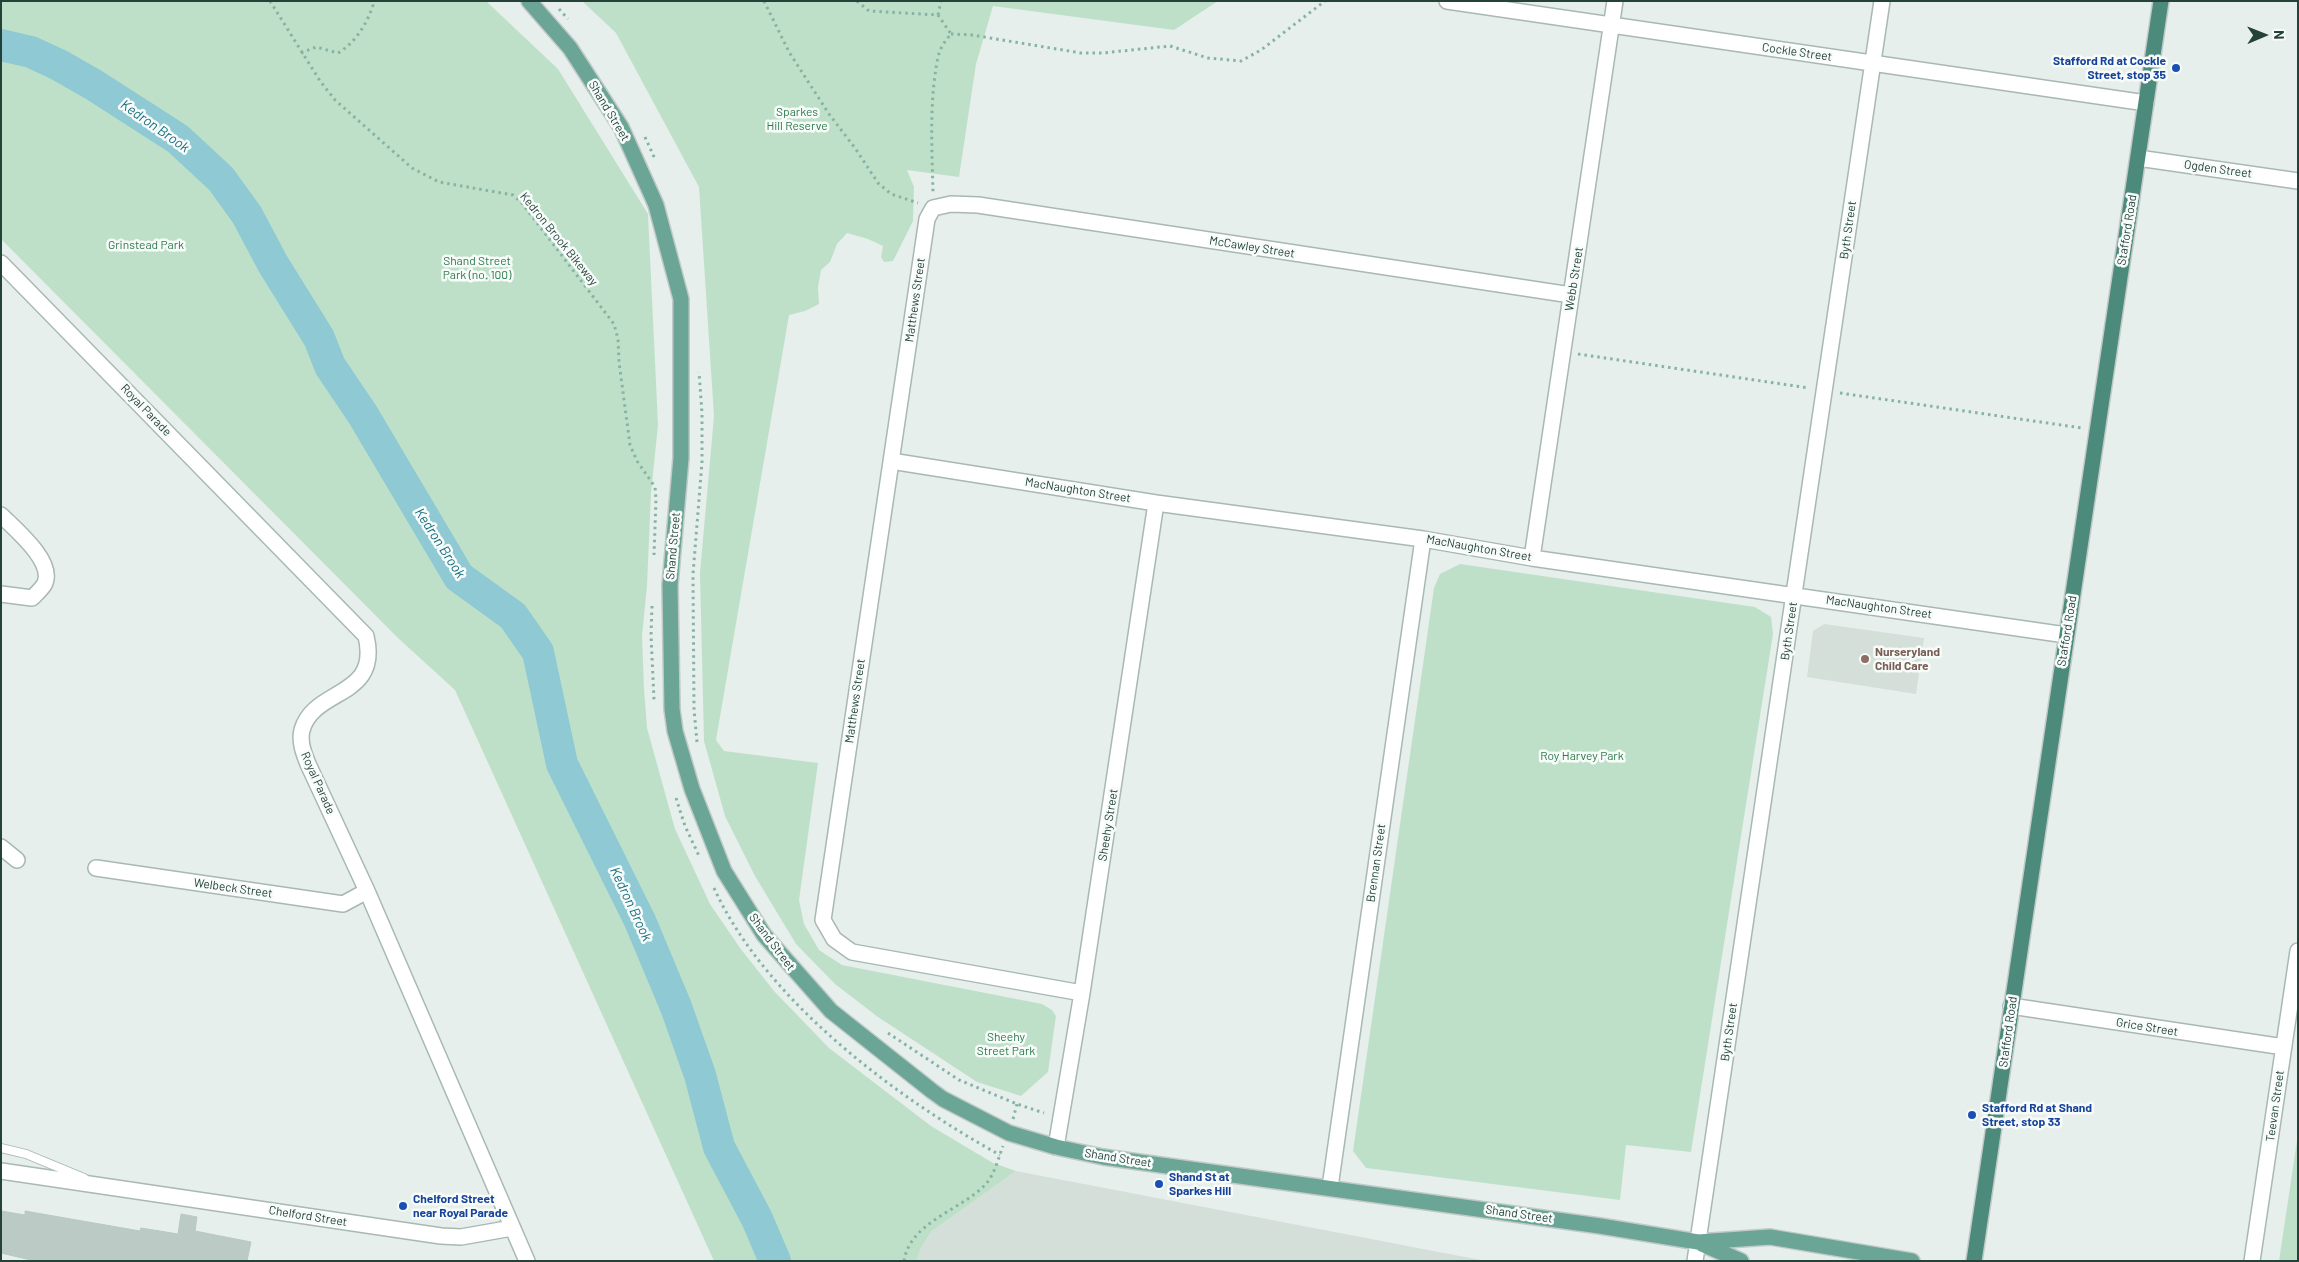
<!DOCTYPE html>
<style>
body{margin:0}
#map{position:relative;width:2299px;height:1262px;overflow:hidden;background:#e6efeb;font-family:Barlow,sans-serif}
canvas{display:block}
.frame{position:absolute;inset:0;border:2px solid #24423a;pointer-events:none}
.north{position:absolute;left:2239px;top:10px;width:50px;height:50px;-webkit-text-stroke:4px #f7fbf9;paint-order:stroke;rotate:89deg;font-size:14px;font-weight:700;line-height:20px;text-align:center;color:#24423a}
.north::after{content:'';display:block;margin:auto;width:18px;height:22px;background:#24423a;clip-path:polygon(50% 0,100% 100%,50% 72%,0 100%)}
</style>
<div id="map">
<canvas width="2299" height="1262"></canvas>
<div class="frame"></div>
<div class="north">N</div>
</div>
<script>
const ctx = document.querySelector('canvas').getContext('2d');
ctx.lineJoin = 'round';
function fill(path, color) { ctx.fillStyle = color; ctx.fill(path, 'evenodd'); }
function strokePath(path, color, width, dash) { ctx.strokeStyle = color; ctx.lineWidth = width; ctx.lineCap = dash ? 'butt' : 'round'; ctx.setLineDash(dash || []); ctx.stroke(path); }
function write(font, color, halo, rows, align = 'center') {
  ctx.font = font + ' Barlow,sans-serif'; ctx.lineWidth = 5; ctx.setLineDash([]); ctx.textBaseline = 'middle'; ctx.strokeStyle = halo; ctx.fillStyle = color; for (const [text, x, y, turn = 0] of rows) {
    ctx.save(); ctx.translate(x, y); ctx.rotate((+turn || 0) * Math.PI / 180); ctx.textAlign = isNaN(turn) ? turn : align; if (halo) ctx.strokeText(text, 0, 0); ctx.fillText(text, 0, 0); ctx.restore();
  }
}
fill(new Path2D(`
 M1824,624L1924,638L1916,694L1807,677L1813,631Z
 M1016,1171L1486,1261H916L922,1246L931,1232Z`), '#d4dfda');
fill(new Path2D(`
 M1,1H486L558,69L648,214L658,425L651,493L647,586L642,636L644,689L647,728L675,829L710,904L740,948L774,991L829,1048L931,1126L993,1163L1016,1171L931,1232L922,1246L916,1261H714L455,690L398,638L1,239Z
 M582,1H1218L1174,30L993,6L976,64L959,177L907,170L914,187L913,221L893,261L884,262L881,257L883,246L868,239L847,233L837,244L830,262L821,270L818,287L819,304L805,311L789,315L716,740L724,751L818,763L799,900L804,924L819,950L842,965L1042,1004L1052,1010L1056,1016L1048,1072L1021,1096L977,1082L878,1017L835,984L796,944L755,876L725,816L704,741L700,573L714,416L699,187L616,33Z
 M1460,564L1755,607L1771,617L1773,634L1691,1152L1626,1145L1620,1200L1366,1168L1353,1151L1434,588L1440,574Z
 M2298,1134V1261H2279Z`), '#bfe0c8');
strokePath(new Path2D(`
 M1,45L31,52L59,65L94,85L178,139L221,179L247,215L273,264L319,338L330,366L363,415L459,577L513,616L538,652L562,764L640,921L676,1007L700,1075L719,1147L757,1219L775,1261`), '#8ec9d4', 32);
const building = new Path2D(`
 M1,1211L25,1215V1211L140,1231L141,1228L178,1234L181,1214L197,1217L195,1231L251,1242L247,1261H35L1,1253Z`);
fill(building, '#bbcac4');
strokePath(building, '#b8c9c2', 1);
const service = new Path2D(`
 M1,1148L26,1154L84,1178`);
const minor = new Path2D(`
 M1447,1L2146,103
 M2138,158L2298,181
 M1,263L366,636C381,699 314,687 302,730C299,742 304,754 308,764L367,891L527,1261
 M891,461L1156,503L1423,539L1532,558L2066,635
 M1,515C15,529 54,561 45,583C43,588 36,594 32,598L1,594
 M1532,558L1615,1
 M1,847L17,860
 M96,868L343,904L367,891
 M1082,993L852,952L834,939L823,920L927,219L933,208L951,204L978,205L1571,295
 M2011,1006L2284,1047
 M1056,1147L1082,993L1156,503
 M1,1171L441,1236L461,1237L512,1228
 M1330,1187L1423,539
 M1695,1261L1882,1
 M2252,1261L2298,951`);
const primary = new Path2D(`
 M529,1L570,48L621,127L656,205L681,299V458L670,585L672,709L675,731L692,789L724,871L764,935L831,1011L932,1091L943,1099L1009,1133L1056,1147L1103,1157L1600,1226L1698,1242L1770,1237L1912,1261
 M1702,1244L1741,1261`);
const trunk = new Path2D(`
 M1974,1261L2161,1`);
strokePath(service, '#a8b8b2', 10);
strokePath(minor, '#a8b8b2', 18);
strokePath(primary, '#c2cac8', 18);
strokePath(trunk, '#c2cac8', 18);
strokePath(new Path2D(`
 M270,1L320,81L335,100L412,168L439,182L513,195L521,202L614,324L618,339L619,362L630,445L637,461L655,487L656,499L654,555
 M764,1L789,52L829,114L855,148L878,183L891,194L918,203
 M857,1L869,11L938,15L951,34C945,41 940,48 938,57C929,101 932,148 933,192
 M559,9L568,19
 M938,15L941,1
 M951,34L972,35L1081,53H1102L1170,46L1208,58L1241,61L1261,50L1325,1
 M301,53L316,47L338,53C355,43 367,24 373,5L371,1
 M645,137L655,159
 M1578,354L1809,388
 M1840,393L2082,428
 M652,606L651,635L654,700
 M697,742L694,709L693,574L702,462V413L699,372
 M676,798L685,826L700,858
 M714,888C765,1000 895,1097 1000,1155
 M888,1033L959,1080L1017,1104L1044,1113
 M1013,1119L1017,1104
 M904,1261C910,1222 961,1210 985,1185C995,1174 998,1159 1003,1146`), '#86b3a5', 3, [2.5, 4]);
strokePath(service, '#fff', 8);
strokePath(minor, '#fff', 15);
strokePath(primary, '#6aa596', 15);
strokePath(trunk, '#4c8a7c', 15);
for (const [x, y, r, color] of [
 [2176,68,5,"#1a4fb4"],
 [1865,659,5,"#8d6e63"],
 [1972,1115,5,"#1a4fb4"],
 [1159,1184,5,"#1a4fb4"],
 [403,1206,5,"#1a4fb4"]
]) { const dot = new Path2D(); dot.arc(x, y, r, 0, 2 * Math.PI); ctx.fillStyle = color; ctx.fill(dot); strokePath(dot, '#f7fbf9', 2); }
write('12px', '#24423a', '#f7fbf9', [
 ["Cockle Street",1797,52,8],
 ["Shand Street",609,111,59],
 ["Ogden Street",2218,169,8],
 ["Byth Street",1848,230,-82],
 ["Stafford Road",2127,230,-81],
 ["Kedron Brook Bikeway",559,239,51],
 ["McCawley Street",1252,247,9],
 ["Webb Street",1574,279,-81],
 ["Matthews Street",915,300,-82],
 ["Royal Parade",146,410,46],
 ["MacNaughton Street",1078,490,9],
 ["Shand Street",673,546,-85],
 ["MacNaughton Street",1479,548,10],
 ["MacNaughton Street",1879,607,8],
 ["Byth Street",1789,631,-82],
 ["Stafford Road",2067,631,-81],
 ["Matthews Street",855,701,-82],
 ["Royal Parade",318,783,66],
 ["Sheehy Street",1108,825,-81],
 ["Brennan Street",1376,863,-82],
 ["Welbeck Street",233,888,8],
 ["Shand Street",772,942,53],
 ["Grice Street",2147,1027,9],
 ["Byth Street",1729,1032,-82],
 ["Stafford Road",2008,1032,-82],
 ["Teevan Street",2275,1106,-82],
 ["Shand Street",1118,1158,9],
 ["Shand Street",1519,1214,8],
 ["Chelford Street",308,1216,9]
]);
write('bold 12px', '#164399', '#f7fbf9', [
 ["Stafford Rd at Cockle",2166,61,"right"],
 ["Street, stop 35",2166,75,"right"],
 ["Stafford Rd at Shand",1982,1108],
 ["Street, stop 33",1982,1122],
 ["Shand St at",1169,1177],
 ["Sparkes Hill",1169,1191],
 ["Chelford Street",413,1199],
 ["near Royal Parade",413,1213]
], 'left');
write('12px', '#2d7a4b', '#f7fbf9', [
 ["Sparkes",797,112],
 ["Hill Reserve",797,126],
 ["Grinstead Park",146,245],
 ["Shand Street",477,261],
 ["Park (no. 100)",477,275],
 ["Roy Harvey Park",1582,756],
 ["Sheehy",1006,1037],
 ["Street Park",1006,1051]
]);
write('bold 12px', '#785e54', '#f7fbf9', [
 ["Nurseryland",1875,652],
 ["Child Care",1875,666]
], 'left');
write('italic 14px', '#1c6f80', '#f7fbf9', [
 ["Kedron Brook",155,126,35],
 ["Kedron Brook",440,543,57],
 ["Kedron Brook",631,904,65]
]);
</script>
